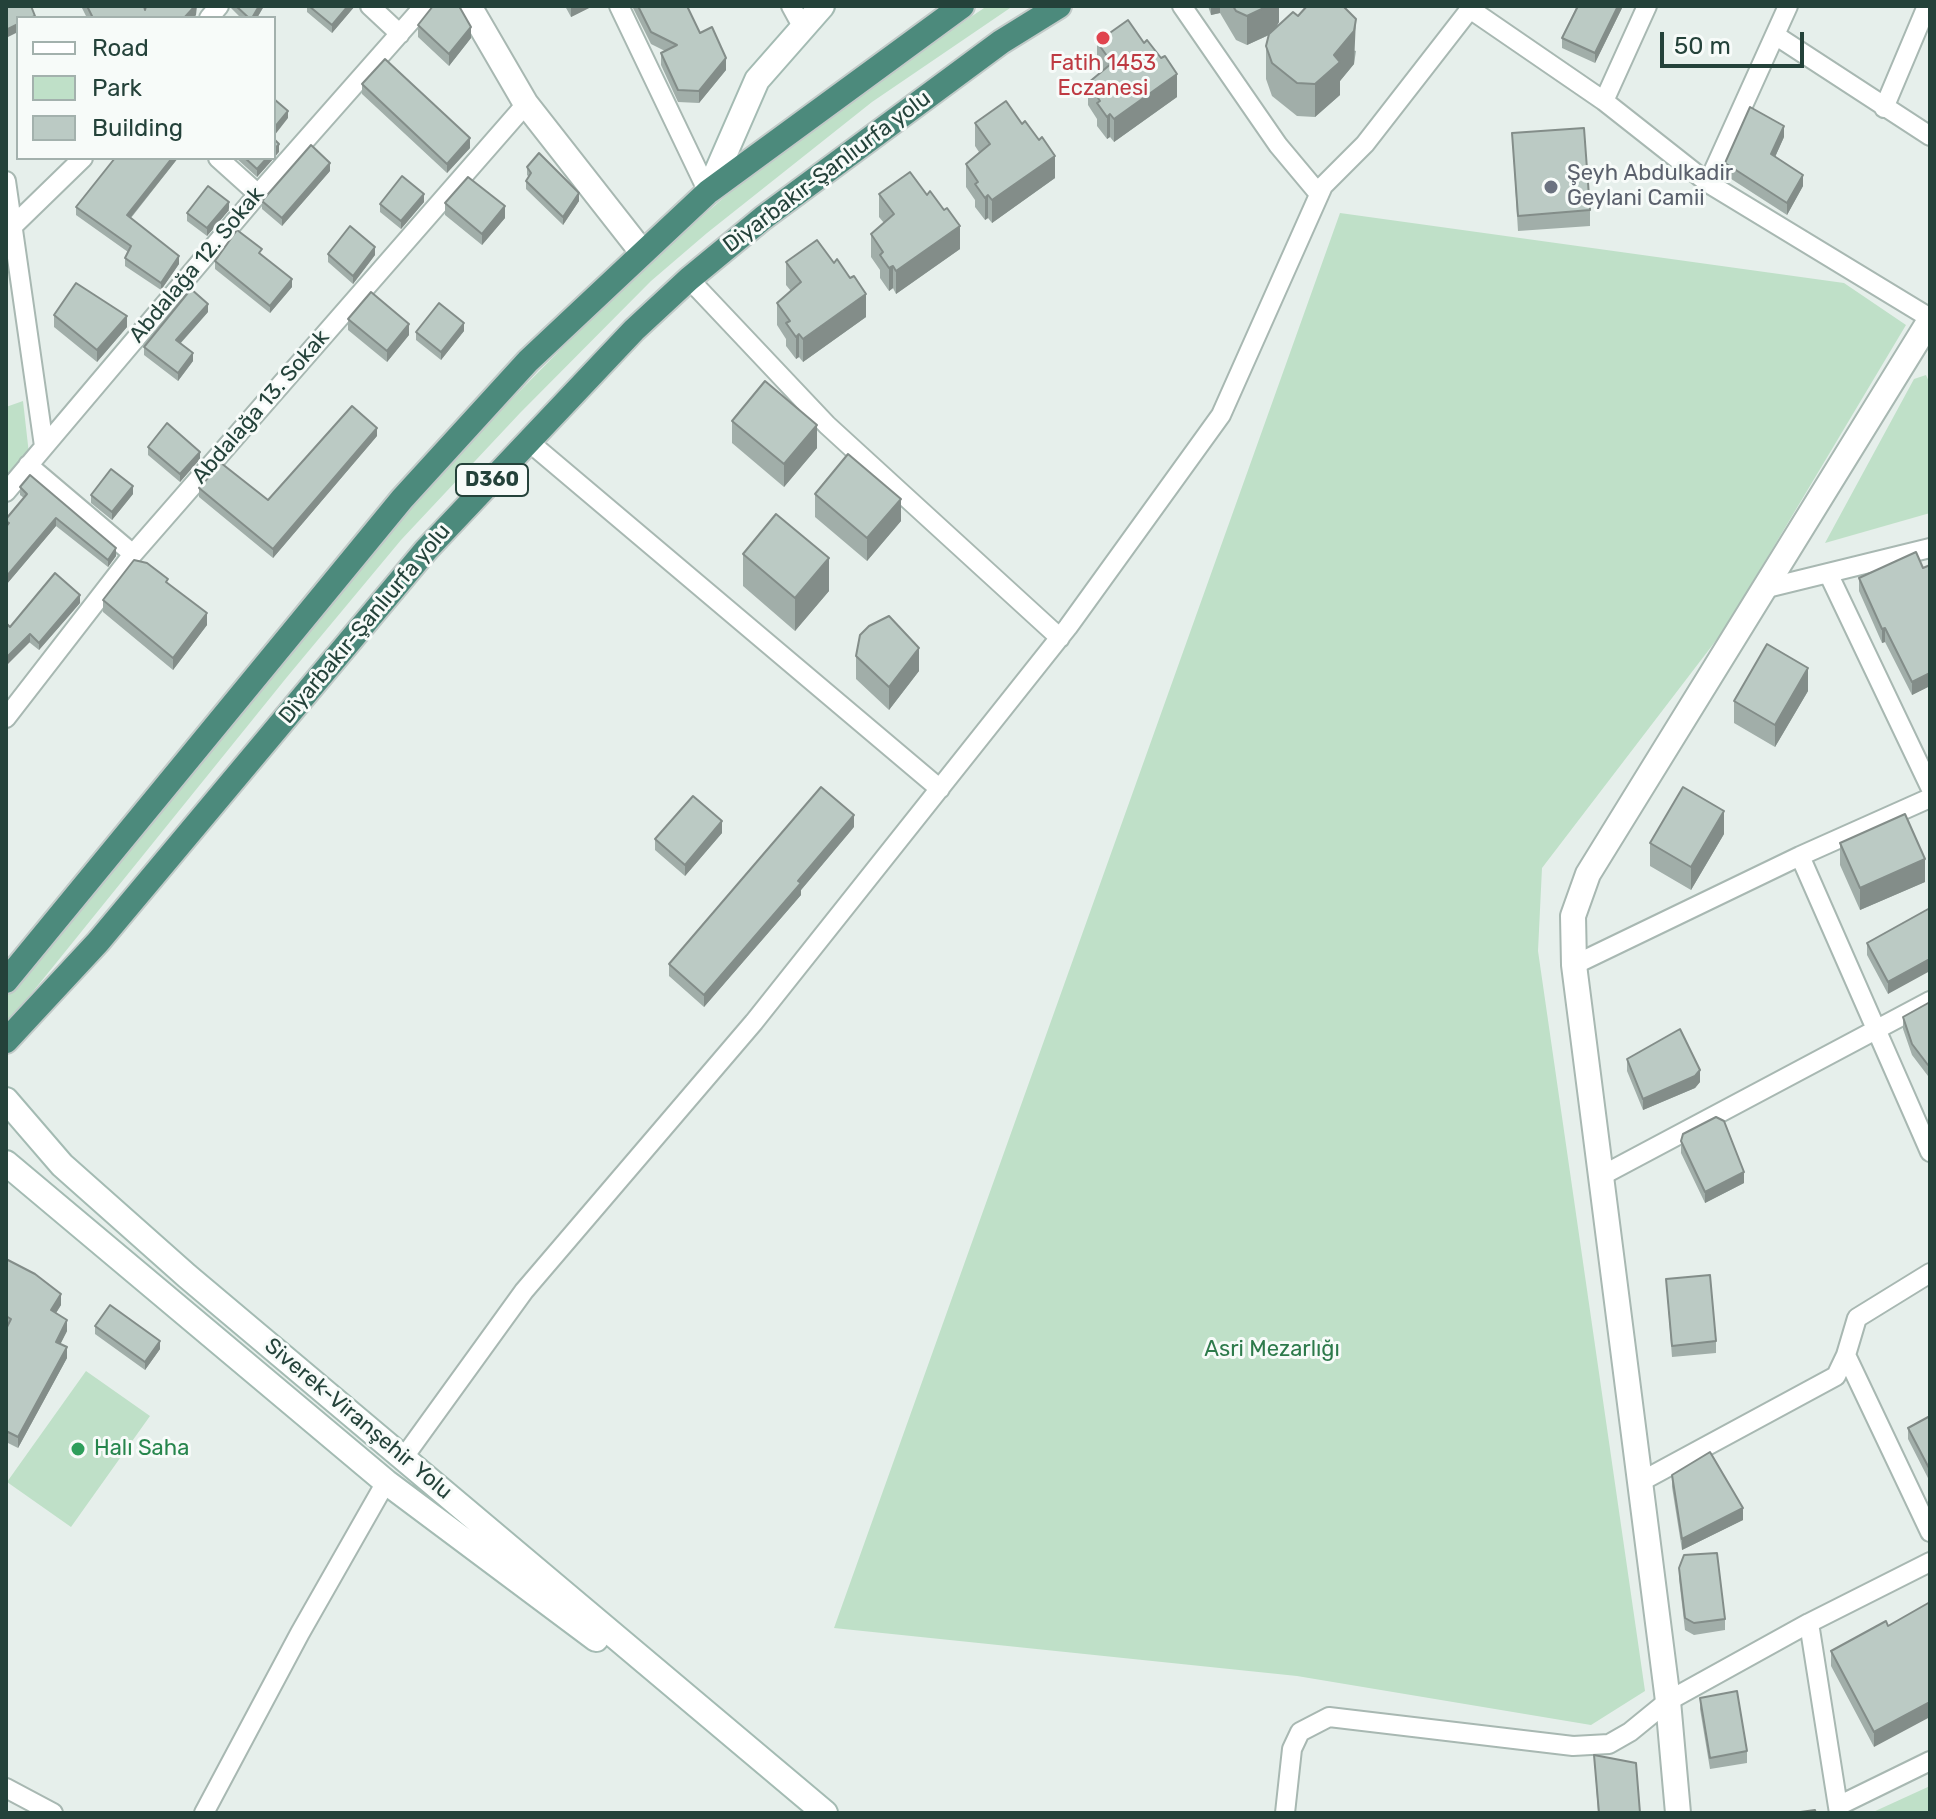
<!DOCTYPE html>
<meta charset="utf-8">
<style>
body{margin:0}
#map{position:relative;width:1936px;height:1819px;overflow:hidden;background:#e6efeb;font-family:Rubik,sans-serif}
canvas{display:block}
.frame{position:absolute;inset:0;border:8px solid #24423a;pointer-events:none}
.legend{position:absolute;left:16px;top:16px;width:260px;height:144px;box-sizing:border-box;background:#f7fbf9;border:2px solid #a3b1ad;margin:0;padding:10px 14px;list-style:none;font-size:24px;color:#24423a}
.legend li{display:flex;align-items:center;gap:16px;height:40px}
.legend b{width:40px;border:2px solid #a3b1ad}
.scale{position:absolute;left:1660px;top:32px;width:144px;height:36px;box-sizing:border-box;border:4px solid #24423a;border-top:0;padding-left:10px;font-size:24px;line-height:28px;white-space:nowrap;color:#24423a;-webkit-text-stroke:6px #f7fbf9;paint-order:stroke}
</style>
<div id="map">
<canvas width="1936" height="1819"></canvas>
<div class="frame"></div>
<ul class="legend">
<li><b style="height:10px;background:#fff"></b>Road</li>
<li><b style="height:22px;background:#bfe0c8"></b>Park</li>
<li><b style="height:22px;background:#bbcac4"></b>Building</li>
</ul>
<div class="scale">50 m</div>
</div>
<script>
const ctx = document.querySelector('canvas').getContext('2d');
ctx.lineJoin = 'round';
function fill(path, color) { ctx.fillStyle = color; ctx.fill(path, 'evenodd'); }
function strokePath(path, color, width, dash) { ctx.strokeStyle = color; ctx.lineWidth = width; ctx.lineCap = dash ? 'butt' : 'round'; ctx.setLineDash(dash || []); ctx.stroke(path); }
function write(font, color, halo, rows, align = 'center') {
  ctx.font = font + ' Rubik,sans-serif'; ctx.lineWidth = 6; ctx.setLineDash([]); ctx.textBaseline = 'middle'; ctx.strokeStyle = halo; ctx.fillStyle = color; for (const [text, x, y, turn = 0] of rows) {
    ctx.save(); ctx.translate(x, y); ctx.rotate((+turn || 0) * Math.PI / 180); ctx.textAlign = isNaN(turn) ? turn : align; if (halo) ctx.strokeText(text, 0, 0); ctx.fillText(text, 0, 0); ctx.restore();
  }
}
fill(new Path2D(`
 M987,6H1013L872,102L707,233L651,281L520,413L401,540L287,677L6,1025V988C233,717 452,432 721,200C805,129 896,68 987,6Z
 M1340,213L1844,283L1906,325L1724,630L1542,868L1538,951L1645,1691L1591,1725L1297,1676L834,1628Z
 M1926,375L1930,384V513L1825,543L1914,379Z
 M23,401L29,454L6,480V407Z
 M86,1371L150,1416L71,1527L7,1482Z
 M1930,1786V1813H1871Z`), '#bfe0c8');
const minor = new Path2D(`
 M370,6L400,34
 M619,6L708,192
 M791,6L803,28
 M1182,6L1278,145L1319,194
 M1471,6L1470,9L1604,101L1647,6
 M209,18L219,6
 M1775,35L1930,136
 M1604,101L1708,183L1788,6
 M1884,108L1927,6
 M218,158L258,194
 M6,181L44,446
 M1708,183L1930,318
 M12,227L83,158
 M689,279L827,425L1060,638
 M528,441L940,789
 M28,465L133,554
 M6,492L258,194L424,6
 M1828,573L1930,787
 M1767,588L1930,548
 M6,718L133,554L526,104
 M1800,856L1930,1152
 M1574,965L1800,856L1930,798
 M1601,1176L1930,1001
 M1846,1355L1930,1532
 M404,1457L524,1291L754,1022L1068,627L1221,415L1323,186L1365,144L1470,9
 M1640,1482L1836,1376L1846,1355L1857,1318L1930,1273
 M1809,1623L1839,1813
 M6,1788L53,1813
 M1838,1806L1930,1761
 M204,1813L300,1633L386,1482
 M1285,1813L1292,1749L1300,1732L1329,1717L1573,1746L1609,1744L1630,1732L1668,1701L1809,1623L1930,1562`);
const tertiary = new Path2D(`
 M469,6L526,104L642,252
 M1678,1813L1668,1701L1574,965L1573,916L1588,874L1930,320`);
const secondary = new Path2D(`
 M708,192L757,80L822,6
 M6,1100L62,1165L187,1276L825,1813
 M6,1163L386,1482L596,1639`);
const trunk = new Path2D(`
 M6,981L402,499L528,361L708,192L962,6
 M6,1041L98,942L426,550L634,330L689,279L763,218L1001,42L1059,6`);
strokePath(minor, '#a8b8b2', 22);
strokePath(tertiary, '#a8b8b2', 28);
strokePath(secondary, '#a4bbb3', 28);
strokePath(trunk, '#c2cac8', 28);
strokePath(minor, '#fff', 18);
strokePath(tertiary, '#fff', 24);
strokePath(secondary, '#fff', 24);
strokePath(trunk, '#4c8a7c', 24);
fill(new Path2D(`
 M81,6H144L145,10L196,15L193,18H87Z
 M231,6H264L257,18H241L231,8Z
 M307,6H355L332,33L307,12Z
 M565,6H593L571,17Z
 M632,6H687L700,33L726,70L699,103L678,102L661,65V53L665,51L651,44Z
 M1208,6H1279V22L1276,27L1356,51L1354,64L1340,81V95L1315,117L1297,116L1272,96L1266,79V46L1269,35L1247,45L1236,40L1220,13L1211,15Z
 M1577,6H1623L1595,63L1562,48V38Z
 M418,25L471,38L449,66L418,37Z
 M1097,42L1177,97L1114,142L1110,137L1107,139L1097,126V119L1088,105V83L1101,71L1097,65Z
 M362,84L470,148L447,173L362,94Z
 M975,123L1055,178L992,223L988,218L985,220L975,207V200L966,187V164L979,152L975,146Z
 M1512,133L1590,210V226L1518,231Z
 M1784,137L1775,157L1803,186L1787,215L1725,175V163Z
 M115,158H178L131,218L179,264L161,290L125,266V258L128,252L76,215V207Z
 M236,158H274L257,177Z
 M527,167L579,201L563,225L526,189V181L529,177L527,175Z
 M330,171L282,226L262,209V201Z
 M879,194L960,249L896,294L893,288L889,291L880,278V270L871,257V234L884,223L879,217Z
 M424,202L401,229L380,212V204Z
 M445,203L505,218L482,245L445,215Z
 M229,210L207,236L187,221V213Z
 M328,254L375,255L353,284L328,262Z
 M262,255L292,287L270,313L215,269V261Z
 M786,262L866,317L803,362L799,357L796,359L786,346V339L777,325V303L791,291L786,285Z
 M208,312L180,344L193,361L178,381L144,355V347Z
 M54,315L127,327L97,362L54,327Z
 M348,319L409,335L387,362L348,330Z
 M464,331L441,360L416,340V332Z
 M732,421L817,448L784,487L732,443Z
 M377,436L273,558L199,497V488L268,500Z
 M148,447L200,459L180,482L148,455Z
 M20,487L116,556L108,567L56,526L6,585V519L24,498L20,495Z
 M133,494L112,520L91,503V495Z
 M815,494L901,521L867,561L815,517Z
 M743,554L829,591L795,631L743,586Z
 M1930,565V686L1912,695L1885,642L1882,643L1859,591V578L1923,568Z
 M103,600L207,625L173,670L103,612Z
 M80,603L39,650L10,627Z
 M856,656L919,671L889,710L856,679Z
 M1808,691L1775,747L1734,723V701Z
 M854,827L801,890V895L704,1007L669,976V964Z
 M722,833L685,876L655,850V839Z
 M1724,834L1691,890L1650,866V843Z
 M1840,843L1925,882L1860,910L1840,865Z
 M1930,908L1888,994L1867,955V943Z
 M1930,1002L1928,1076L1912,1055L1903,1029V1017Z
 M1627,1059L1700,1082L1695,1088L1643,1110L1627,1071Z
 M1681,1141L1744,1183L1705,1203L1681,1153Z
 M6,1259L61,1305L56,1313L67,1331L60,1344L67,1358L18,1448L6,1442Z
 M1666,1279L1716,1341V1353L1672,1357Z
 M95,1326L160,1349L145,1370L95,1334Z
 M1930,1416V1482L1908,1439V1428Z
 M1672,1475L1743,1520L1682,1550L1672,1487Z
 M1679,1568L1725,1619V1630L1694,1635L1685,1630L1679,1579Z
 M1888,1626L1874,1747L1831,1666V1651Z
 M1700,1698L1747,1751V1763L1710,1769L1700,1709Z
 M1594,1755L1640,1813H1598Z`), '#a1aea9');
fill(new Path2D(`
 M195,6H197L196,15L193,18H184Z
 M259,6H264L257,18H252Z
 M348,6H355L332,33V25Z
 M571,6H593L571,17Z
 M1211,6H1220V13L1211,15Z
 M1268,6H1279V22L1273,33L1247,45V16Z
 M1618,6H1623L1595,63V53Z
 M1356,19L1354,64L1340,81V95L1315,117V84Z
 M18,24V32L6,38V30Z
 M471,27V38L449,66V54Z
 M726,58V70L699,103V91Z
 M1177,74V97L1114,142V119Z
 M288,111V118L274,136V128Z
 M1110,114V137L1107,139V117Z
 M1784,126V137L1771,166V154Z
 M470,138V148L447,173V164Z
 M279,144V152L274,158V150Z
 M1055,156V178L992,223V200Z
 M172,158H178L127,222V215Z
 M267,158H274L257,177V169Z
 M330,163V171L282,226V218Z
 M1803,175V186L1787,215V203Z
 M579,193V201L563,225V217Z
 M424,194V202L401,229V221Z
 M988,195V218L985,220V198Z
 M229,202V210L207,236V228Z
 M505,206V218L482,245V234Z
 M960,226V249L896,294V271Z
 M375,247V255L353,284V276Z
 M179,256V264L161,290V283Z
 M893,266V288L889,291V268Z
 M292,279V287L270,313V306Z
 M866,294V317L803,362V339Z
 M208,304V312L176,348V340Z
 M127,316V327L97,362V350Z
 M464,323V331L441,360V352Z
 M409,324V335L387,362V351Z
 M799,334V357L796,359V337Z
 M193,353V361L178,381V373Z
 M817,425V448L784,487V464Z
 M377,428V436L273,558V549Z
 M200,452V459L180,482V474Z
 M133,486V494L112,520V512Z
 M901,499V521L867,561V538Z
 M56,518V526L6,585V577Z
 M116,548V556L108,567V560Z
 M829,558V591L795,631V598Z
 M80,595V603L39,650V643Z
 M207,613V625L173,670V658Z
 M1885,628V642L1882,643V629Z
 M30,634V642L6,666V658Z
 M919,648V671L889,710V687Z
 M1808,668V691L1775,747V725Z
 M1930,673V686L1912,695V682Z
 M1724,811V834L1691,890V867Z
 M854,815V827L801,890V895L704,1007V995Z
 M722,821V833L685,876V865Z
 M1925,859V882L1860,910V888Z
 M1930,959V971L1888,994V982Z
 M1700,1070V1082L1695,1088L1643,1110V1099Z
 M1744,1172V1183L1705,1203V1192Z
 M61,1294V1305L51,1321V1310Z
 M67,1320V1331L56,1353V1342Z
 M160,1341V1349L145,1370V1362Z
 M67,1347V1358L18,1448V1437Z
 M1743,1508V1520L1682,1550V1539Z
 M1930,1702V1717L1874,1747V1732Z`), '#838d89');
const building = new Path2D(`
 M6,6H31L35,16L30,18H18V24L6,30Z
 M87,6H144L145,10L146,6H195L184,18H93Z
 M236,6H259L252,18H249Z
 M309,6H348L332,25Z
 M433,6H459L471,27L449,54L418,25Z
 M638,6H687L700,33L712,27L726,58L699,91L678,90L661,53L677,45L651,32Z
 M1233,6H1268L1247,16L1236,11Z
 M1307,6H1343L1356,19L1354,31L1334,55L1340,62L1315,84L1297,83L1272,63L1266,46L1269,34L1293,12L1298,16Z
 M1578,6H1618L1595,53L1562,38Z
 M1128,20L1144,43L1147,40L1161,58L1165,56L1177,74L1114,119L1110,114L1107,117L1097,103L1100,101L1088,83L1112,63L1097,42Z
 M385,59L470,138L447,164L362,84Z
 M274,99L288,111L274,128Z
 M1006,101L1022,124L1025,121L1039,140L1042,137L1055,156L992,200L988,195L985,198L975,184L978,182L966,164L990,144L975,123Z
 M1750,107L1784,126L1771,154L1803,175L1787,203L1725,163Z
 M1584,128L1590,210L1518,216L1512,133Z
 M274,139L279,144L274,150Z
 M311,145L330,163L282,218L262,201Z
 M539,153L579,193L563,217L526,181L531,173L527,167Z
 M115,158H172L127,215L179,256L161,283L125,258L131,246L76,207Z
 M245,158H267L257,169Z
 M910,172L927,195L930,191L944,210L947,208L960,226L896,271L893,266L889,268L880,255L883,252L871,234L894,214L879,194Z
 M402,176L424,194L401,221L380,204Z
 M468,177L505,206L482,234L445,203Z
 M208,186L229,202L207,228L187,213Z
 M350,226L375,247L353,276L328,254Z
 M237,230L262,249L259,253L292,279L270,306L215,261Z
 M817,240L834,263L837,259L850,278L854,276L866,294L803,339L799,334L796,337L786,323L790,321L777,303L801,282L786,262Z
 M76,283L127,316L97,350L54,315Z
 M191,289L208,304L176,340L193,353L178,373L144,347Z
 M371,292L409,324L387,351L348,319Z
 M439,303L464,323L441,352L416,332Z
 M765,381L817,425L784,464L732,421Z
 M352,406L377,428L273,549L199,488L221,463L268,500Z
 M167,423L200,452L180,474L148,447Z
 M848,454L901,499L867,538L815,494Z
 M111,469L133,486L112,512L91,495Z
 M30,475L116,548L108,560L56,518L6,577V527L9,523L6,521V519L27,494L20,487Z
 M776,514L829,558L795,598L743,554Z
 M1916,552L1923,568L1930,565V673L1912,682L1885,628L1882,629L1859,578Z
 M134,560L147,563L168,579L166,582L207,613L173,658L103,600Z
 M55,573L80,595L39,643L30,634L6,658V623L10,627Z
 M889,616L919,648L889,687L856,656L860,635L869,626Z
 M1767,644L1808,668L1775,725L1734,701Z
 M821,787L854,815L798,881L801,883L704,995L669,964Z
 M1683,787L1724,811L1691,867L1650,843Z
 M693,796L722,821L685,865L655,839Z
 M1905,814L1925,859L1860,888L1840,843Z
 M1930,908V959L1888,982L1867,943Z
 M1930,1002V1064L1928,1065L1912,1044L1903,1017Z
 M1680,1029L1700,1070L1695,1076L1643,1099L1627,1059Z
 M1716,1117L1724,1121L1744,1172L1705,1192L1681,1141L1683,1134Z
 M6,1259L35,1274L61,1294L51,1310L67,1320L56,1342L67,1347L18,1437L6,1431V1329L11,1319L6,1316Z
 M1710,1275L1716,1341L1672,1346L1666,1279Z
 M110,1305L160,1341L145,1362L95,1326Z
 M1930,1416V1470L1908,1428Z
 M1710,1452L1743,1508L1682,1539L1672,1475Z
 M1717,1553L1725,1619L1694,1623L1685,1618L1679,1568L1684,1555Z
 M1930,1602V1702L1874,1732L1831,1651L1886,1621L1888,1626Z
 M1737,1691L1747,1751L1710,1758L1700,1698Z
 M1594,1755L1636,1763L1640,1813H1599Z
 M1815,1810L1816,1813H1793Z`);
fill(building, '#bbcac4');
strokePath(building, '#838d89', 2);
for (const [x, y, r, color] of [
 [1103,38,8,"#e0444e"],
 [1551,187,8,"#6b7280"],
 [78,1449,8,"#2e9e5b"]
]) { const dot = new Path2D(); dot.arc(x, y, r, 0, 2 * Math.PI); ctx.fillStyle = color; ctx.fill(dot); strokePath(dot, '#f7fbf9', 3); }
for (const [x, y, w] of [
 [492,480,72]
]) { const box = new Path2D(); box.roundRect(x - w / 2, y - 16, w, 32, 6); ctx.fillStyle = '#f7fbf9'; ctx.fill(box); strokePath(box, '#24423a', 2); }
write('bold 20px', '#24423a', null, [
 ["D360",492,480]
]);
write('22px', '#be3a42', '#f7fbf9', [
 ["Fatih 1453",1103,64],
 ["Eczanesi",1103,89]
]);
write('22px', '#24423a', '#f7fbf9', [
 ["Diyarbakır-Şanlıurfa yolu",827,172,-37],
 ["Abdalağa 12. Sokak",197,265,-50],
 ["Abdalağa 13. Sokak",261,407,-49],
 ["Diyarbakır-Şanlıurfa yolu",365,624,-50],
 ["Siverek-Viranşehir Yolu",358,1419,40]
]);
write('22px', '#5b616d', '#f7fbf9', [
 ["Şeyh Abdulkadir",1567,174],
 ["Geylani Camii",1567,199]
], 'left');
write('22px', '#2d7a4b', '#f7fbf9', [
 ["Asri Mezarlığı",1272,1350]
]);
write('22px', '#27864d', '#f7fbf9', [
 ["Halı Saha",94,1449]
], 'left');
</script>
